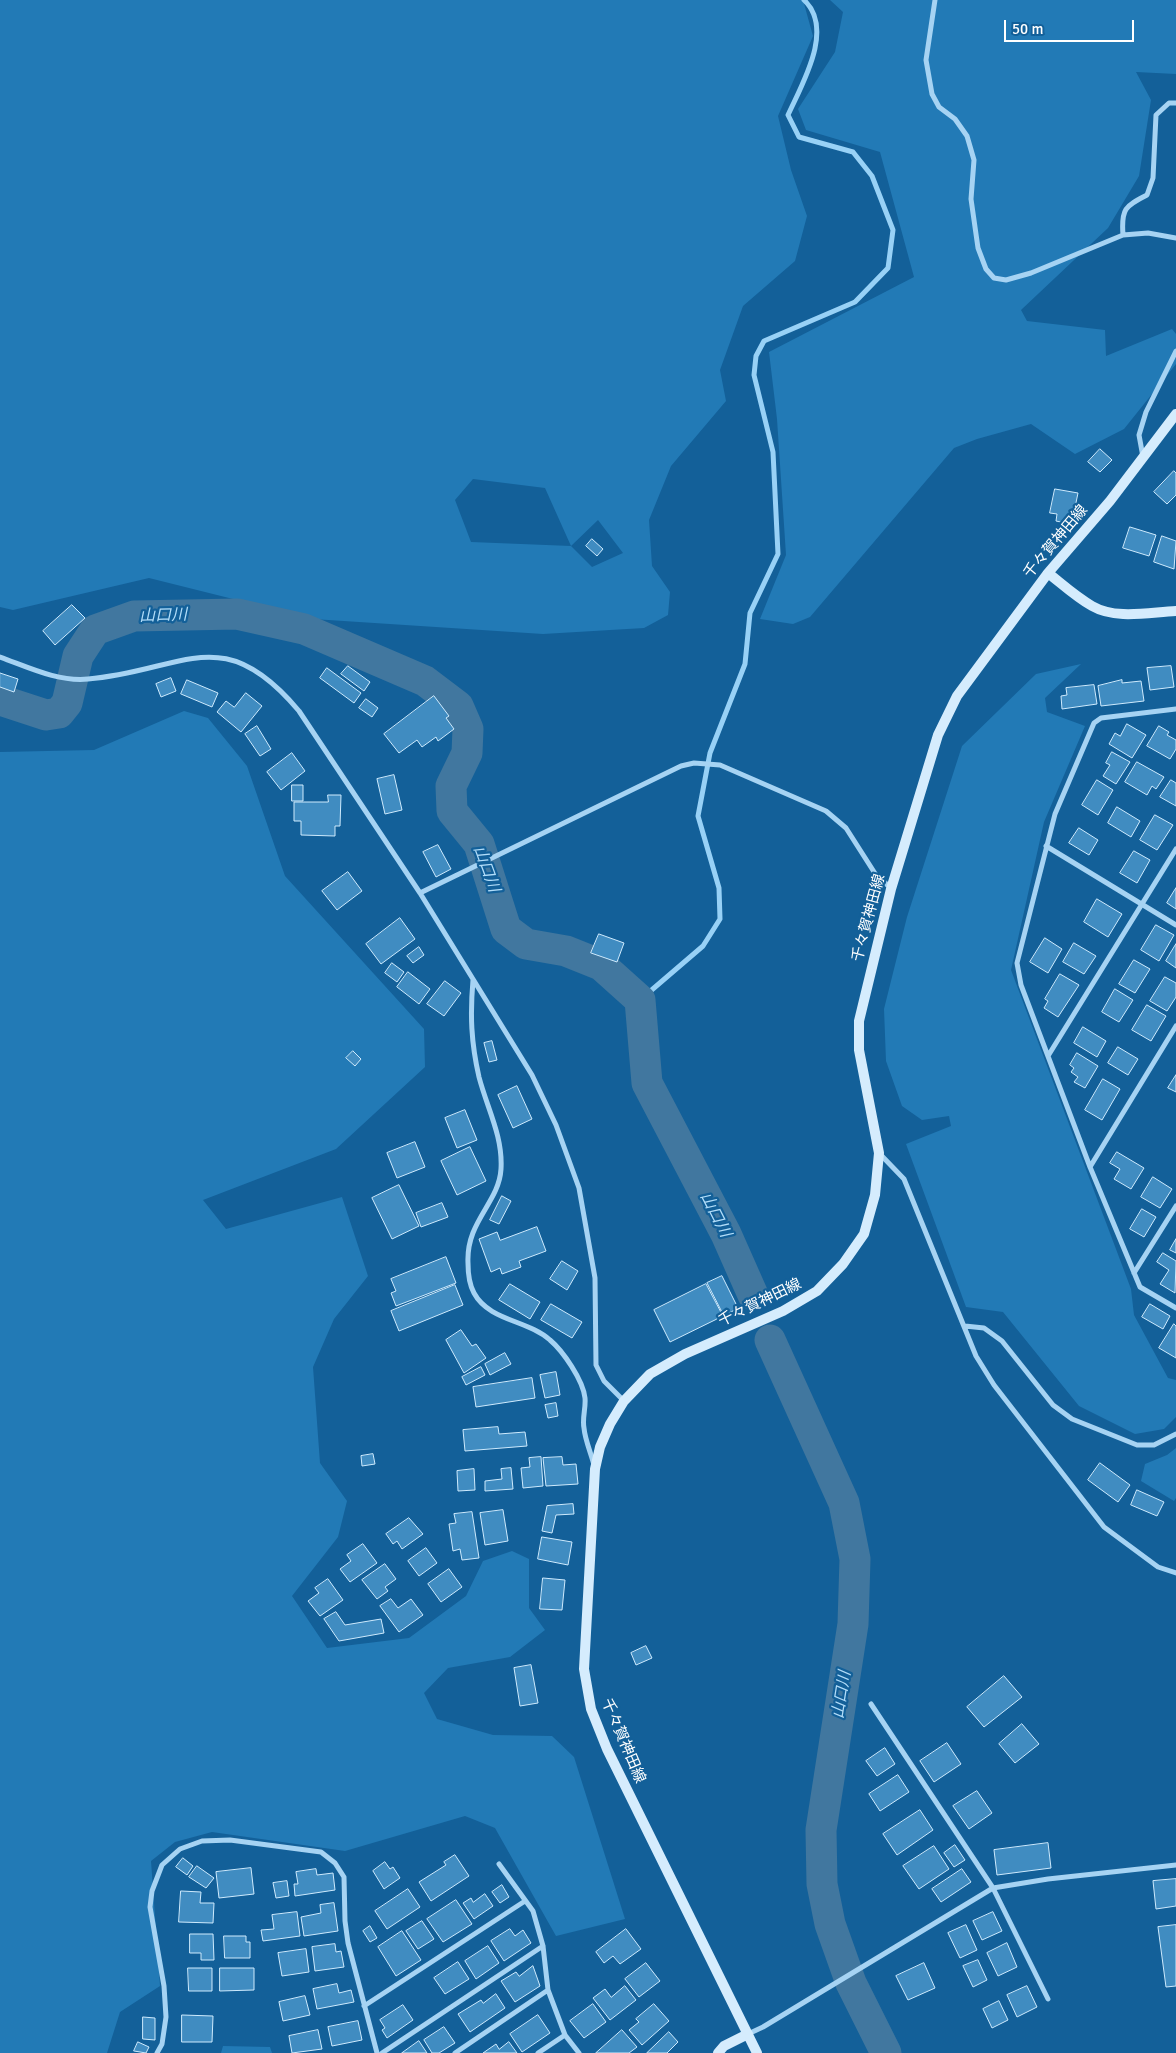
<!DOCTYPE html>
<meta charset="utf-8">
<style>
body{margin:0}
#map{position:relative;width:1176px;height:2053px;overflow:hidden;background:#136099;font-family:Signika,sans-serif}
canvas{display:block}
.scale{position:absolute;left:1004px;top:20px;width:130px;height:22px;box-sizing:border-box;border:2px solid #fff;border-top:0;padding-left:6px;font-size:15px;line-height:18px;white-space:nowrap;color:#fff;-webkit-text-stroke:4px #136099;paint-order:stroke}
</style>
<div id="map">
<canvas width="1176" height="2053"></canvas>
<div class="scale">50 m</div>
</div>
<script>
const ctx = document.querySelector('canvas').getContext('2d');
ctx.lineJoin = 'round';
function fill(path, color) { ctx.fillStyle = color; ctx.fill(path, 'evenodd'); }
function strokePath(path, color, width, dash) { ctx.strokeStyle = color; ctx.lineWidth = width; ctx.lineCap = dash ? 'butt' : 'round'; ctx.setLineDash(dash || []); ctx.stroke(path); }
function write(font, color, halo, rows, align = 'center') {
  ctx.font = font + ' Signika,"Noto Sans JP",sans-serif'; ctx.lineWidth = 4.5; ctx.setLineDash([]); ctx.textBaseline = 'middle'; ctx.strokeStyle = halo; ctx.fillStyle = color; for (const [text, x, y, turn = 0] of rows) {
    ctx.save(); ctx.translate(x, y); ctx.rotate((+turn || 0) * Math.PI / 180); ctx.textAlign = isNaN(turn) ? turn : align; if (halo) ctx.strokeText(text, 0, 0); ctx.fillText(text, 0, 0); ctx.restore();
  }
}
fill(new Path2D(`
 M0,0H803L813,36L778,116L791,170L807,216L795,261L743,306L720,370L726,401L671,466L649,520L652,566L670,592L668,615L644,628L543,634L313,619L149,578L13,610L0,607ZM473,479L545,488L571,546L471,542L455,500ZM598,520L623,553L592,567L571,546Z
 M830,0H1176V74L1136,72L1151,100L1139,176L1108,228L1021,310L1027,321L1105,330L1106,356L1172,329L1176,334V364L1124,429L1075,454L1031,424L977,439L954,448L810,617L793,624L760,619L786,555L777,419L769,352L914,277L880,152L806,130L798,109L835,52L843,12Z
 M1081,664L1045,698L1047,712L1085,726L1044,822L1011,970L1131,1289L1134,1315L1168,1378L1176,1380V1417L1164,1429L1135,1434L1079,1406L1003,1312L966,1307L906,1144L951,1126L949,1116L922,1120L902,1106L886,1061L884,1009L907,917L962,746L1036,674Z
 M184,711L208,718L247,766L285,876L424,1029L425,1067L336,1149L203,1200L226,1229L342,1197L368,1276L334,1319L313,1367L320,1463L347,1501L338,1537L292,1596L327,1648L409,1638L466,1596L483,1561L512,1551L529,1559V1608L545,1630L510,1657L448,1668L424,1693L437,1719L493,1735L552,1736L574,1757L625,1919L556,1936L495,1828L465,1816L345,1851L212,1832L175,1842L151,1861L160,1986L120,2012L107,2053H0V752L94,750Z
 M1176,1448V1498L1174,1501L1141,1481L1145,1464L1167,1455Z
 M223,2046L270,2047L272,2053H221Z`), '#227ab6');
strokePath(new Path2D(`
 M640,1000L703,946L720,919L719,888L698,816L710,753L745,664L750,613L778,554L773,452L754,375L756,356L764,341L855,302L888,268L893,230L872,176L853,152L799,137L788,115C802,84 835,29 804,0`), '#98d1f6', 5);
strokePath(new Path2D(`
 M0,700L46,715L59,713L67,703L78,656L95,630L134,616L237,614L304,629L425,681L458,706L468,729L467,753L451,786L452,811L479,844L506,929L526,944L566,951L601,965L640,1000L647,1083L726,1234L753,1295
 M770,1340L844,1503L855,1559L853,1624L821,1830L822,1884L830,1924L851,1983L886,2053`), '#41779f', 31);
const building = new Path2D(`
 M1100,449L1112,460L1100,472L1088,462Z
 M1174,471L1176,473V495L1167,504L1154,492Z
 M1055,489L1078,493L1073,517L1067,516L1065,523L1056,521L1057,514L1050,513Z
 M1130,527L1156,535L1149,556L1123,548Z
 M1162,536L1176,541L1174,569L1154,562Z
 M592,539L603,549L597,556L586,546Z
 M72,605L85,618L55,645L43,631Z
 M348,666L370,682L364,691L341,674Z
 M1171,666L1174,687L1150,690L1147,668Z
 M327,668L361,693L354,703L320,678Z
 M0,673L18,679L14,692L0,687Z
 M171,678L176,691L161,697L156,684Z
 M187,680L218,693L212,707L181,694Z
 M1122,680V683L1141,681L1144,701L1101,706L1098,686Z
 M1094,685L1097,704L1062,709L1061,696L1067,695L1066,688Z
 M246,693L262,706L241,732L217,712L226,701L234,707Z
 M434,696L449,716L446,718L454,729L438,741L436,737L422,747L417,740L399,753L384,734Z
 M366,699L378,708L372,717L359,708Z
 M1127,724L1146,735L1132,758L1109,744L1115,733L1120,736Z
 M257,726L271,749L260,756L245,734Z
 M1159,726L1169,732L1167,735L1176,740V749L1170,759L1147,746Z
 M1112,752L1130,762L1116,784L1103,776L1110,765L1106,763Z
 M292,753L305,771L281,790L267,772Z
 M1137,762L1164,777L1156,789L1152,786L1147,795L1125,782Z
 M394,775L402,810L385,814L377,779Z
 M1097,780L1113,790L1098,815L1082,805Z
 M1171,780L1176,783V806L1160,797Z
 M292,785H303V801H292Z
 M328,795H341L340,826H335V836L301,835V821H294V802H328Z
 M1117,807L1140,821L1131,837L1108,823Z
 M1155,815L1173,825L1157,850L1140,840Z
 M1079,828L1098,840L1089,855L1069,843Z
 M438,845L451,869L436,877L423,852Z
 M1134,851L1150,860L1137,883L1120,873Z
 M348,872L362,891L337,910L322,891Z
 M1176,888V909L1167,903Z
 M1097,899L1122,914L1108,937L1084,922Z
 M400,918L415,939L381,964L366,944Z
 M1156,925L1174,935L1159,961L1141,950Z
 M599,934L624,943L617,962L591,953Z
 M1045,938L1062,949L1048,973L1030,962Z
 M1074,943L1096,956L1084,974L1063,962Z
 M1176,944V968L1166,961Z
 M419,947L424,955L413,963L407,956Z
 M1134,960L1150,969L1135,993L1119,984Z
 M392,963L404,972L397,982L385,973Z
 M408,972L430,989L419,1004L397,987Z
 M1060,974L1079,985L1058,1017L1044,1008L1048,1001L1045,999Z
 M1165,977L1176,983V997L1167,1011L1150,1001Z
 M445,981L461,993L444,1016L427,1004Z
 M1115,989L1133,1000L1119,1022L1102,1012Z
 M1147,1005L1166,1016L1151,1041L1132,1030Z
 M1083,1027L1106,1041L1097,1057L1074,1043Z
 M492,1041L497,1060L489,1062L484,1043Z
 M1118,1047L1138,1059L1128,1075L1108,1063Z
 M353,1051L361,1059L355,1066L346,1058Z
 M1077,1053L1098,1066L1085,1088L1074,1082L1078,1077L1071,1072L1074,1068L1070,1065Z
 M1176,1075V1092L1168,1088Z
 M1103,1079L1120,1089L1102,1120L1085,1110Z
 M517,1086L532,1119L513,1128L498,1095Z
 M465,1110L477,1140L457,1148L445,1118Z
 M415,1142L425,1167L397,1178L387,1153Z
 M470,1147L486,1181L457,1195L441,1161Z
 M1117,1152L1144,1168L1131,1189L1114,1179L1120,1169L1110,1163Z
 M1153,1177L1172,1189L1160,1208L1141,1197Z
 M399,1185L419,1226L392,1239L372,1198Z
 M502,1196L511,1201L499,1224L490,1220Z
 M442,1203L448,1217L421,1227L416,1213Z
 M1142,1209L1156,1217L1144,1237L1130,1229Z
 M537,1227L546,1251L519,1261L521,1267L502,1274L500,1268L491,1272L479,1239L497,1232L500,1240Z
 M1176,1239V1253L1170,1250Z
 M1163,1253L1176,1261L1175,1293L1160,1284L1169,1270L1157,1262Z
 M446,1257L456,1283L396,1306L391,1293L396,1291L391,1279Z
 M562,1261L578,1271L567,1290L550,1279Z
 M722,1276L738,1308L724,1316L707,1283Z
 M510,1284L540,1302L530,1319L499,1300Z
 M706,1284L723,1316L670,1342L654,1310Z
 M455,1285L463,1305L399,1331L391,1311Z
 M551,1304L582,1322L572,1338L541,1320Z
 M1150,1304L1170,1316L1163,1329L1142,1317Z
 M1174,1324L1176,1326V1358L1159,1348Z
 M461,1330L472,1346L476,1344L486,1358L464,1373L446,1340Z
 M505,1353L511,1364L490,1375L485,1364Z
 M481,1367L485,1375L466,1385L462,1377Z
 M556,1372L560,1395L545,1398L540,1375Z
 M532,1378L535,1398L476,1407L473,1387Z
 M556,1403L558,1416L548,1418L545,1405Z
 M498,1427L499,1434L525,1432L527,1446L465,1451L463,1430Z
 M373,1454L375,1464L362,1466L361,1456Z
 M541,1457L543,1486L523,1488L521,1468L530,1467L529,1458Z
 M562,1457L563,1465L576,1464L578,1484L546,1486L543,1458Z
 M1100,1463L1130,1485L1118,1502L1088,1480Z
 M511,1468L513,1489L485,1491V1481L502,1479L501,1469Z
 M474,1469L475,1490L458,1491L457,1471Z
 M1137,1490L1164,1502L1157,1516L1131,1505Z
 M573,1504L574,1514L556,1515L552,1533L542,1531L547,1506Z
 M503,1510L508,1541L485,1545L480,1513Z
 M472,1512L479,1558L462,1560L460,1549L453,1551L449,1524L456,1523L454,1514Z
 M409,1518L423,1534L402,1549L397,1541L393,1544L386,1534Z
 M542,1537L572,1542L568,1565L538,1559Z
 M363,1544L377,1563L350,1582L340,1569L351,1561L347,1555Z
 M426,1548L437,1563L419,1576L408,1561Z
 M385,1564L396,1579L385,1587L388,1591L377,1599L362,1580Z
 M449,1569L462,1587L441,1602L428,1584Z
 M543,1578L565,1580L562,1610L540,1609Z
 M328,1579L343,1600L320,1616L308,1601L319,1593L315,1588Z
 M391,1599L398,1608L411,1599L423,1615L399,1632L380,1606Z
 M336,1612L345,1625L381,1619L384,1633L339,1641L324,1619Z
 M646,1646L652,1658L636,1665L631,1653Z
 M531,1665L538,1703L520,1706L514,1668Z
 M1004,1676L1022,1697L984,1727L967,1707Z
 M1022,1724L1039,1744L1015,1763L999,1744Z
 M947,1743L961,1764L934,1782L920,1761Z
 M885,1748L895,1764L877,1776L866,1761Z
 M898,1775L909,1792L880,1811L869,1794Z
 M977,1791L992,1813L969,1829L953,1806Z
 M920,1810L933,1830L897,1855L883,1834Z
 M1048,1843L1051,1868L997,1875L994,1850Z
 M955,1845L965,1860L954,1867L944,1853Z
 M934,1846L949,1869L919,1889L903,1866Z
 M455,1855L469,1876L431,1901L419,1882L446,1865L444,1862Z
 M183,1858L193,1866L187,1875L176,1867Z
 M385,1862L390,1869L393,1867L400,1878L384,1889L373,1871Z
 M197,1866L214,1878L206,1888L189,1877Z
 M251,1868L254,1894L219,1898L216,1872Z
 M316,1869L317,1875L333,1873L335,1890L295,1896L294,1884H298L296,1872Z
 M962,1869L971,1882L941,1902L932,1889Z
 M1176,1879V1906L1156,1909L1153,1881Z
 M287,1881L289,1896L276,1898L273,1883Z
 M502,1885L509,1897L500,1903L492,1892Z
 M408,1889L420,1907L387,1929L375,1911Z
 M181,1891L201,1892L200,1903H214L213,1923L179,1922Z
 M485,1894L493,1906L474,1919L463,1903L471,1898L473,1902Z
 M456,1900L472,1924L443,1942L427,1919Z
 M334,1903L338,1931L304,1936L301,1917L321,1913L320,1905Z
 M297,1912L300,1936L263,1941L261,1930L274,1929L272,1915Z
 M993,1912L1002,1931L982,1940L973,1921Z
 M422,1921L434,1939L418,1949L406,1931Z
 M966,1925L977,1950L960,1958L948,1933Z
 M1176,1925V1986L1166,1987L1158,1927Z
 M370,1926L377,1938L370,1942L363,1931Z
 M510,1929L515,1936L523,1930L531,1943L504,1961L491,1941Z
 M626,1929L641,1949L620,1964L613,1956L604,1963L596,1952Z
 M402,1931L421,1960L396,1976L378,1947Z
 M190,1934H213L214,1960H201V1953H190Z
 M224,1936H246V1942H250V1958H225Z
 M1007,1943L1017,1967L998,1976L987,1953Z
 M335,1944L336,1952L341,1951L344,1967L315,1971L312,1947Z
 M488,1946L499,1963L476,1979L465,1961Z
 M306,1949L309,1972L282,1976L278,1953Z
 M978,1960L987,1980L973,1987L963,1966Z
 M458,1962L469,1979L445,1994L434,1978Z
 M646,1963L660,1981L639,1997L625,1979Z
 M924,1963L935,1988L908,2000L896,1976Z
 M533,1966L540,1986L515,2002L501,1981L516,1972L519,1976Z
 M188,1968H212V1991H189Z
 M220,1968H254V1990L220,1991Z
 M337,1984L339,1993L351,1990L354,2002L317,2009L313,1989Z
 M625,1986L636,2000L610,2020L593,1998L605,1989L611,1997Z
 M1027,1986L1037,2007L1017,2017L1007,1995Z
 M496,1994L505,2008L470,2032L458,2014L481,2000L483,2003Z
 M305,1996L310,2015L283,2021L279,2002Z
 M999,2001L1008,2020L992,2028L983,2009Z
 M593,2004L606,2022L584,2038L570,2021Z
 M654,2004L669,2021L642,2045L629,2030L639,2022L636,2019Z
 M403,2005L413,2020L387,2038L382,2030L385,2028L380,2020Z
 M182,2015L213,2016L212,2042H182Z
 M538,2015L550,2033L522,2052L510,2034Z
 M143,2017L155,2018V2040L143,2039Z
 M358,2021L362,2040L332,2046L328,2027Z
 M444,2027L455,2043L439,2053H432L424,2040Z
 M318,2030L322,2049L292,2053L289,2036Z
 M622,2030L637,2047L629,2053H596Z
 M669,2032L678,2042L667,2053H647Z
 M419,2041L427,2053H402Z
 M138,2042L149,2047L146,2053L134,2051Z
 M509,2042L517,2053H483L496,2044L499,2049Z`);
fill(building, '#408cc1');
strokePath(building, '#ceeafd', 1);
strokePath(new Path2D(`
 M935,0L926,60L932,94L939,107L955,119L967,136L974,160L971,199L978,248L986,269L994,278L1006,280L1031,273L1123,235L1148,233L1176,238
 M1123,235C1121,209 1125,206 1147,195L1153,178L1156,115L1169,103H1176
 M1143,457L1139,435L1146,412L1176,351
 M0,657C28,667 58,682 88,679C184,671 222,619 299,711L420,893L532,1075L556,1125L579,1188L595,1278L596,1365L604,1381L624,1401
 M1176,709L1101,718L1094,723L1055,814L1017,963L1021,985L1090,1167L1140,1287L1176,1308
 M1046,846L1176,925
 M420,893L681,766L694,763L720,765L826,811L846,828L876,875L891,888
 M473,980C470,1015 471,1042 479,1077C487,1108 503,1136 501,1169C499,1203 466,1221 468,1263C468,1273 469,1284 474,1293C489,1321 528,1320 550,1340C563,1351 583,1380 585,1398C586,1408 582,1418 584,1428C585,1440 591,1453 594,1465
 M1048,1056L1176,849
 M879,1153L904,1179L976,1356L994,1385L1104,1527L1158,1567L1176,1573
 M1090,1167L1176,1026
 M1134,1273L1176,1206
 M965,1326L984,1328L1002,1341L1053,1405L1072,1419L1137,1445H1154L1176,1434
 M871,1704L993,1888L1048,1999
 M499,1864L533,1911L543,1946L548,1990L565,2035L579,2053
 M364,2006L525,1901
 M748,2034L763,2027L993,1888L1048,1879L1176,1865
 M157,2053L162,2044L166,2017L164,1986L150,1907L152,1891L162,1865L180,1849L202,1841L230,1840L321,1852L335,1863L344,1877L345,1921L348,1943L377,2053
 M382,2053L543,1946
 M455,2053L548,1990
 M538,2053L565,2035`), '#a6d3f3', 5);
strokePath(new Path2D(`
 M1048,573C1062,584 1076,597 1092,606C1116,620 1150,612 1176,611
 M718,2053L724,2046L748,2034
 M757,2053L607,1749L591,1709L584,1669L595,1469L600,1447L610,1424L624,1401L650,1374L685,1354L783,1311L817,1291L843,1264L864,1234L875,1195L879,1153L859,1050V1021L891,889L938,735L957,696L1048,573L1110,501L1176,414`), '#d5ecfd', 10);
write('15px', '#fff', '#136099', [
 ["千々賀神田線",1056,542,-50],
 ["千々賀神田線",869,918,-75],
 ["千々賀神田線",760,1303,-26],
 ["千々賀神田線",623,1741,67]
]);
write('italic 16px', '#b2ddf9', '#136099', [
 ["山口川",163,616,-2],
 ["山口川",486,869,70],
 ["山口川",715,1215,63],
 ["山口川",842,1695,-81]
]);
</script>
